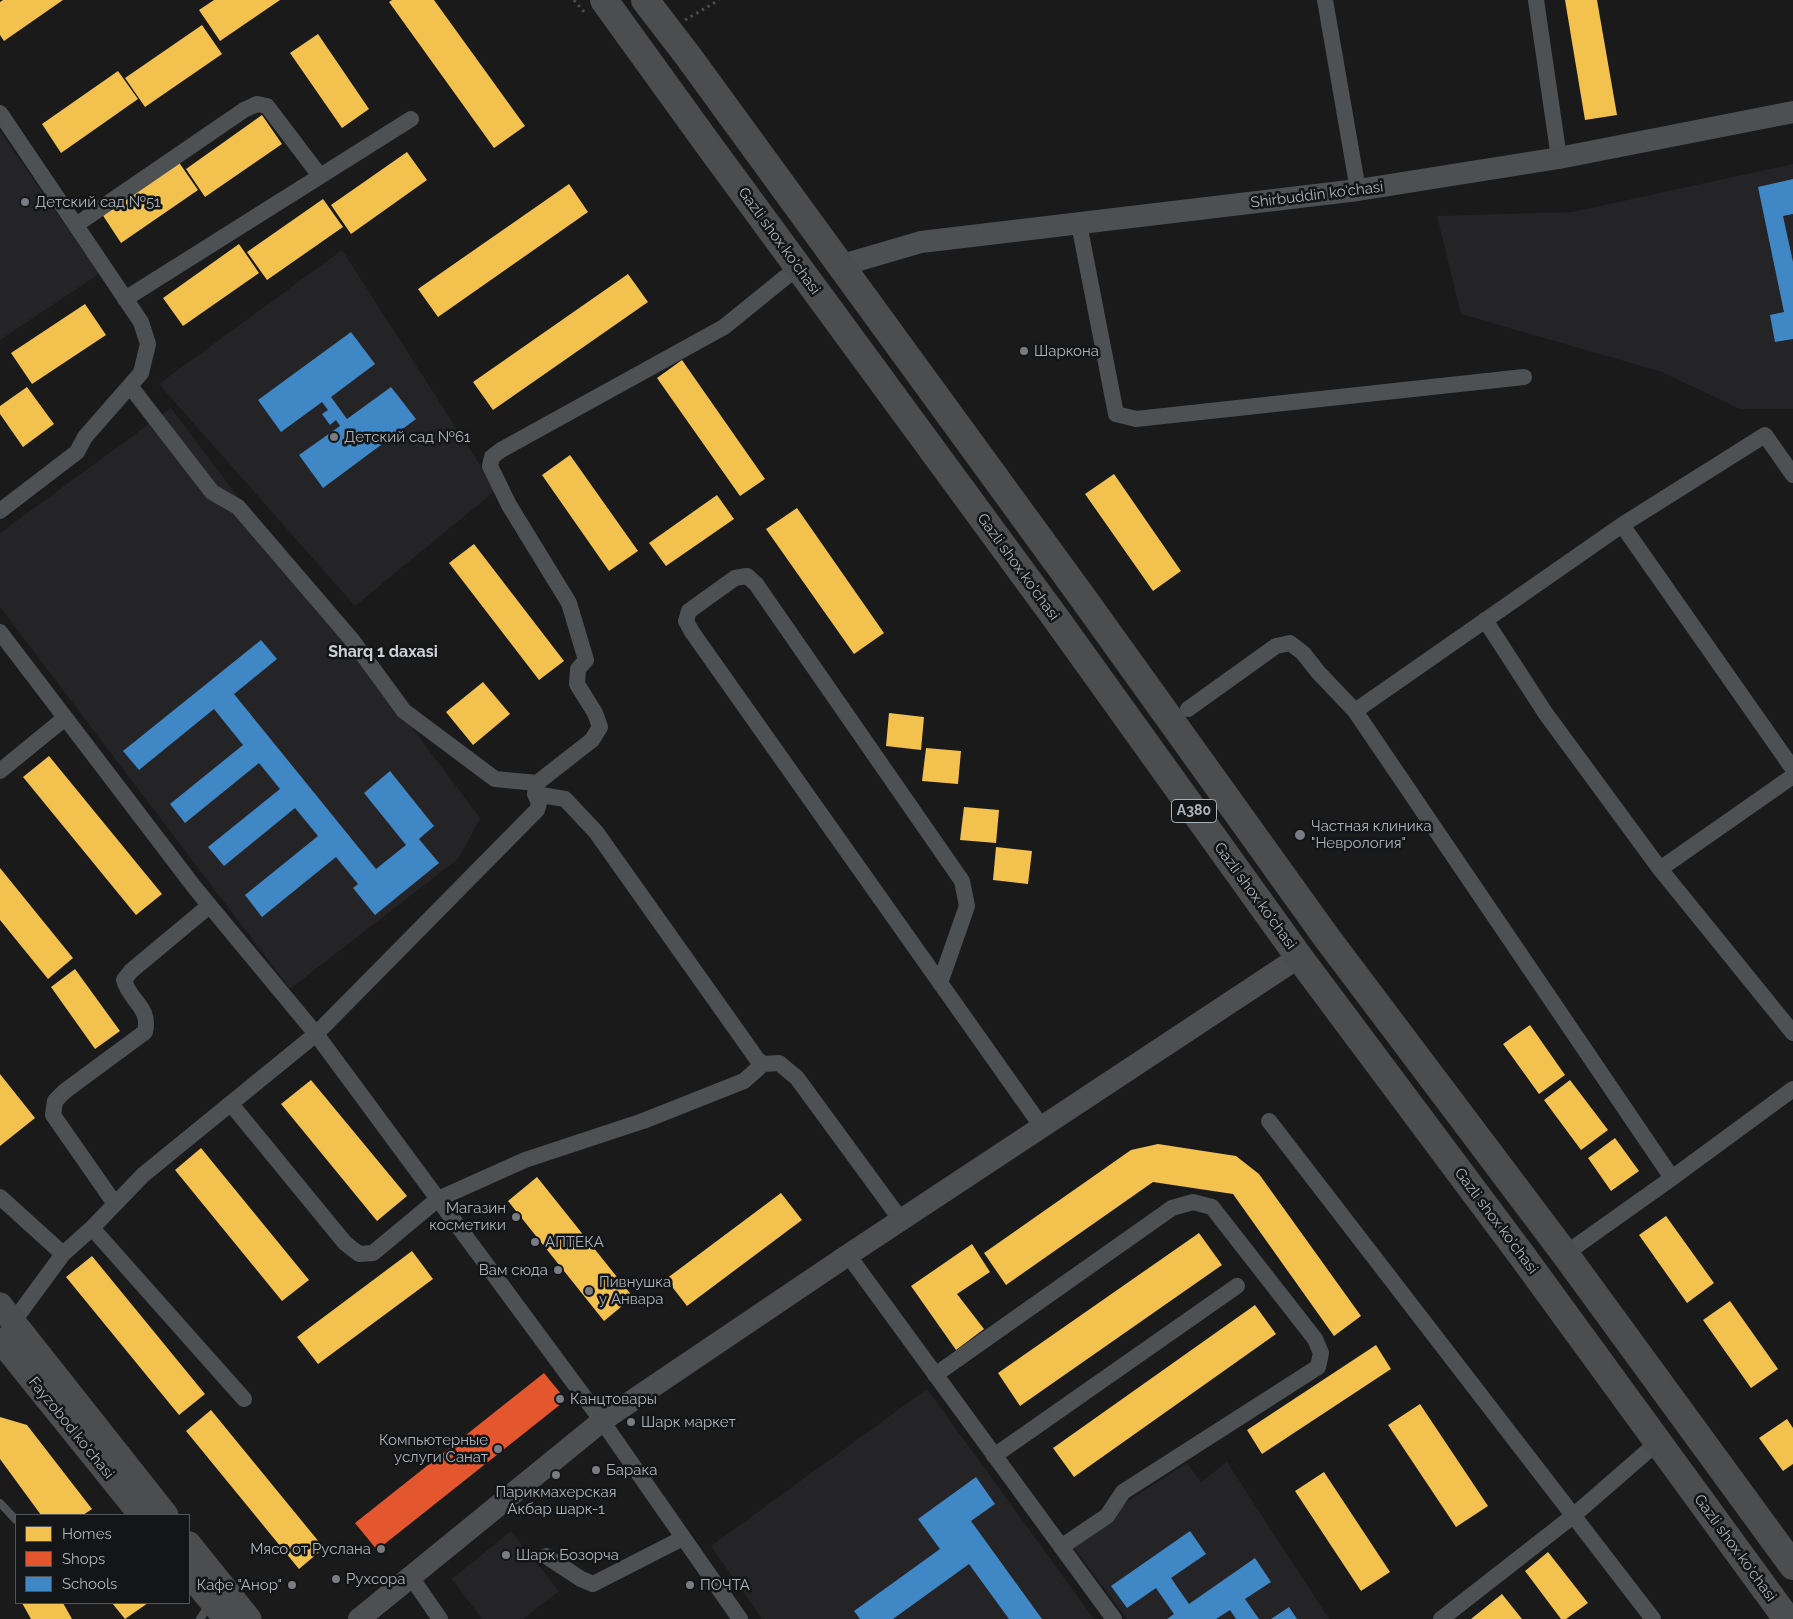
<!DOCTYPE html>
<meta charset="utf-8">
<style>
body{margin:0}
#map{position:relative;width:1793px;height:1619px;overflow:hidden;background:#1a1a1b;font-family:Raleway,sans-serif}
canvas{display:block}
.legend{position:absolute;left:15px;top:1514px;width:175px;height:90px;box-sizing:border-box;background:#141517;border:1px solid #515459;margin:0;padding:6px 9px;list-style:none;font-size:15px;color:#acb3bb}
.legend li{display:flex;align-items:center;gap:10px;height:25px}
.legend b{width:25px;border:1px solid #515459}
</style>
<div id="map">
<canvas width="1793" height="1619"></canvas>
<ul class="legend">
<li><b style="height:14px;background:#f2c14e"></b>Homes</li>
<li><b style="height:14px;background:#e4572e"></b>Shops</li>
<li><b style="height:14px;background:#3f88c5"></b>Schools</li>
</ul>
</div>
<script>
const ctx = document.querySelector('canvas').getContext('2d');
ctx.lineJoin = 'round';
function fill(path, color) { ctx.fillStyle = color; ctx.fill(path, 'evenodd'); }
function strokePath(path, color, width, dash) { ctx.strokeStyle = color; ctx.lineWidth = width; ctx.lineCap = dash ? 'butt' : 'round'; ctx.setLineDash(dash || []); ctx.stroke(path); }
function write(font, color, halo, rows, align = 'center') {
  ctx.font = font + ' Raleway,sans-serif'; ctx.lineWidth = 5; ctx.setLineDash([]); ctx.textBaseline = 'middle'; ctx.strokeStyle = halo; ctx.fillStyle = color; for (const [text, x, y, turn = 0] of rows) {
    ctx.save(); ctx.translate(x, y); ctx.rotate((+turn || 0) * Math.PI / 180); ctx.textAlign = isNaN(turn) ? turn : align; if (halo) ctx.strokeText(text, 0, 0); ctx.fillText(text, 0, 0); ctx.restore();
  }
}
fill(new Path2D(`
 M0,131L99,274L0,340Z
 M1793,164V409H1740L1662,372L1461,314L1437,216L1572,212Z
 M342,250L496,490L355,606L159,384Z
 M171,408L480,818L459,858L290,989L0,607V533Z
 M927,1389L1094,1619H762L711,1546Z
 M1227,1462L1329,1619H1127L1074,1548L1128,1501L1187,1463L1201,1482Z
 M511,1531L559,1591L523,1619H482L452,1579Z`), '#242427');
fill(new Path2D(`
 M3,0H63L4,41L0,35V2Z
 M214,0H280L220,41L199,10Z
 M392,0H434L525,126L494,148L389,2Z
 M1565,0H1597L1617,115L1585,120Z
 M202,25L222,54L145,107L125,78Z
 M318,34L369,109L342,128L290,53Z
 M118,71L138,99L61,153L42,124Z
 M262,115L282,144L205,197L186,169Z
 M407,152L427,180L351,234L331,205Z
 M178,161L198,190L121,243L102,214Z
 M569,184L588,212L438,317L418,289Z
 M323,199L343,227L267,280L247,252Z
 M239,244L259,273L183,326L163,298Z
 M628,274L648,302L493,410L473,382Z
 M85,304L106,335L32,384L11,353Z
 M682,360L765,479L740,496L657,378Z
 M27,387L54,424L23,447L0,414V406Z
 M570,455L638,551L609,571L542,475Z
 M1114,474L1181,571L1153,591L1085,494Z
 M717,495L734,519L666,566L649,543Z
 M797,508L884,633L854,654L766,529Z
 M474,544L564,661L539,680L449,563Z
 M483,682L510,714L473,745L446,712Z
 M889,713L924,717L921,750L886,746Z
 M926,748L961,751L958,784L922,781Z
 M49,756L162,894L136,915L23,777Z
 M964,807L999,810L996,843L960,840Z
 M996,847L1032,851L1028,884L993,880Z
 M0,868L73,958L48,979L0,920Z
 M75,969L120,1031L95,1049L51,987Z
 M1530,1025L1565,1075L1539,1094L1503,1044Z
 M0,1074L35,1118L0,1146Z
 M311,1080L407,1196L377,1221L281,1104Z
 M1570,1080L1608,1130L1581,1150L1544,1100Z
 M1615,1138L1639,1171L1611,1191L1588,1158Z
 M1158,1144L1236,1156L1259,1174L1361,1316L1334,1336L1233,1194L1153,1182L1006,1285L984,1253L1131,1150Z
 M201,1148L309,1280L282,1301L175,1170Z
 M537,1177L633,1297L604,1321L508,1201Z
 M781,1193L802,1220L687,1306L666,1279Z
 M1666,1216L1714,1283L1687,1303L1639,1235Z
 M1199,1233L1222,1265L1020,1406L998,1373Z
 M972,1244L990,1272L957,1294L984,1329L956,1350L911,1286Z
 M412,1251L433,1279L318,1364L297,1337Z
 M92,1256L205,1394L179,1415L66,1277Z
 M1730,1301L1778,1369L1751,1388L1703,1320Z
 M1255,1305L1276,1334L1074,1477L1053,1448Z
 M1376,1345L1391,1369L1262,1454L1247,1430Z
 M1420,1404L1488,1506L1456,1527L1388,1425Z
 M211,1410L324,1548L299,1569L186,1431Z
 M0,1417L27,1425L92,1509L83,1515H41L0,1459Z
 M1787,1419L1793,1428V1464L1783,1471L1759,1438Z
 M1324,1472L1390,1572L1361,1591L1295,1491Z
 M1548,1552L1588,1603L1566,1619H1561L1525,1571Z
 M1502,1594L1522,1619H1471Z
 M22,1603H63L72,1619H31Z
 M112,1603H148L125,1619Z`), '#f2c14e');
fill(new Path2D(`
 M544,1373L566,1400L377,1550L355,1523Z`), '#e4572e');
fill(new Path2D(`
 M1793,179V214L1783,216L1793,262V339L1775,342L1770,315L1784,312L1758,187Z
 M351,332L375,364L331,397L347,419L391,387L416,419L323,488L299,455L340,426L336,420L330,425L322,414L328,410L322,402L281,432L258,400Z
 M261,640L277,659L234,694L376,869L406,845L364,793L390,771L434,826L419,839L439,863L375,915L353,888L358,884L336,857L262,917L245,895L318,836L295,808L224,866L208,847L280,789L259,763L185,823L170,804L243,745L214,709L139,770L123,751Z
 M976,1477L995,1504L971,1521L1042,1619H1009L969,1564L893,1619H860L854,1611L940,1549L918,1519Z
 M1190,1531L1206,1554L1171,1578L1189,1604L1255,1558L1271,1582L1245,1599L1259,1619H1236L1230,1610L1216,1619H1167L1174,1614L1156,1588L1127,1608L1111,1586Z
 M1289,1607L1297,1619H1271Z`), '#3f88c5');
strokePath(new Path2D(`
 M574,0L585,13
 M685,20L719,0`), '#4a4c4e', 3, [2.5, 4]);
strokePath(new Path2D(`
 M0,1503L16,1520
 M200,1619L209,1605`), '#4e5154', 8);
strokePath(new Path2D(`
 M1325,0L1358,190
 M1536,0L1559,158
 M0,113L141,322L148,344L141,373L85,437L77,452L0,511
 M1079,224L1116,414L1136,419L1524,377
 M76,225L244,110L257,104L267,106L320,176
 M125,299L411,119
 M130,386L212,492L238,507L352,640L404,711L495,779L537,783
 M1622,525L1793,769
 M1485,620L1546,714L1660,869L1793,1033
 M0,632L195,888L316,1034L602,1421L740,1619
 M1188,709L1276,646L1290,643L1303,653L1318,672L1355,711L1672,1178
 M1355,711L1622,525L1765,435L1793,475
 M0,771L65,718
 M535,794L565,799L596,832L757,1059L763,1064L779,1063L797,1078L901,1220
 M1660,869L1793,776
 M940,983L967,906L962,881L756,584L747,576L735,578L689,611L686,621L692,632L1042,1127
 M231,1104L345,1243L359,1254L373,1253L438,1199L525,1160L643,1121L744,1081L763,1064
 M1269,1121L1653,1619
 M0,1197L63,1254
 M115,1204L53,1115L55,1101L65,1091L145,1032C151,1007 130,1002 124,980L131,971L209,906
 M92,1228L244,1399
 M1565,1254L1672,1178L1793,1089
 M848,1255L1114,1619
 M13,1322L63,1254L92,1228L143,1175L316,1034L537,810L539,803L535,794L537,783L592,740L600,727L595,713L577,684L578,669L586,660L569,603L509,505L490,466L492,457L501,450L724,327L798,267
 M935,1375L1172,1208L1193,1202L1212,1207L1315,1339L1321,1353L1318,1367L1123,1492L1107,1516L1061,1547
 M994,1456L1237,1286
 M546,1556L581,1579L593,1584L683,1538
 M411,1577L440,1619
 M1441,1619L1573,1516L1658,1442`), '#4e5154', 16);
strokePath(new Path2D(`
 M839,266L921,242L1358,190L1559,158L1793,112
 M359,1619L602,1421L848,1255L1299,957`), '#4d4f52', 22);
strokePath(new Path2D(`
 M0,1305L166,1515
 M0,1340L141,1515
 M189,1544L249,1619
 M189,1574L226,1619`), '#4c4d4f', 25);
strokePath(new Path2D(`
 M604,0L705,140L1055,617L1299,957L1523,1257L1787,1619
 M645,0L688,56L1083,598L1327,938L1565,1254L1793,1566`), '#4c4d4f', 28);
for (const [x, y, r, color] of [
 [25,202,5,"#797d83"],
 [1024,351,5,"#797d83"],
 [334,437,5,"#797d83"],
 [1300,835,6,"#797d83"],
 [516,1217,5,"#797d83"],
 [535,1242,5,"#797d83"],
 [558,1270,5,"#797d83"],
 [589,1291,5,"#797d83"],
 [560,1399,5,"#797d83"],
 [631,1422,5,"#797d83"],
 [498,1449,5,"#797d83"],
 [596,1470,5,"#797d83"],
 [556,1475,5,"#797d83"],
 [381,1549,5,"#797d83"],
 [506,1555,5,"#797d83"],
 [336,1579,5,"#797d83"],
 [292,1585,5,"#797d83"],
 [690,1585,5,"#797d83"]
]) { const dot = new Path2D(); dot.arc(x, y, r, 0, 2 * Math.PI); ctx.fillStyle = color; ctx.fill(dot); strokePath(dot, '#141517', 2); }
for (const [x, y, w] of [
 [1194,811,45]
]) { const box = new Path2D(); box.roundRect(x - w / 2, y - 11.5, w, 23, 4); ctx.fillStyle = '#141517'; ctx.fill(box); strokePath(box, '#acb3bb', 1); }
write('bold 14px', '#acb3bb', null, [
 ["A380",1194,811]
]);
write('15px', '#acb3bb', '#141517', [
 ["Shirbuddin ko'chasi",1317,195,-7],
 ["Gazli shox ko'chasi",779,241,54],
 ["Gazli shox ko'chasi",1018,567,54],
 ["Gazli shox ko'chasi",1255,896,54],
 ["Gazli shox ko'chasi",1496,1221,53],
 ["Fayzobod ko'chasi",71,1428,51],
 ["Gazli shox ko'chasi",1735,1548,54]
]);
write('15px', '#acb3bb', '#141517', [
 ["Детский сад №51",35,202],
 ["Шаркона",1034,351],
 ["Детский сад №61",344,437],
 ["Частная клиника",1311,826],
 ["\"Неврология\"",1311,843],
 ["Магазин",506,1208,"right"],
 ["косметики",506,1225,"right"],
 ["АПТЕКА",545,1242],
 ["Вам сюда",548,1270,"right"],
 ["Пивнушка",599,1282],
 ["у Анвара",599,1299],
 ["Канцтовары",570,1399],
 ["Шарк маркет",641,1422],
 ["Компьютерные",488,1440,"right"],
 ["услуги Санат",488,1457,"right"],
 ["Барака",606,1470],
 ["Парикмахерская",556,1492,"center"],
 ["Акбар шарк-1",556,1509,"center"],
 ["Мясо от Руслана",371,1549,"right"],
 ["Шарк Бозорча",516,1555],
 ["Рухсора",346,1579],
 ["Кафе \"Анор\"",282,1585,"right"],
 ["ПОЧТА",700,1585]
], 'left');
write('bold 16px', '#cdd1d7', '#141517', [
 ["Sharq 1 daxasi",383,652]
]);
</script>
